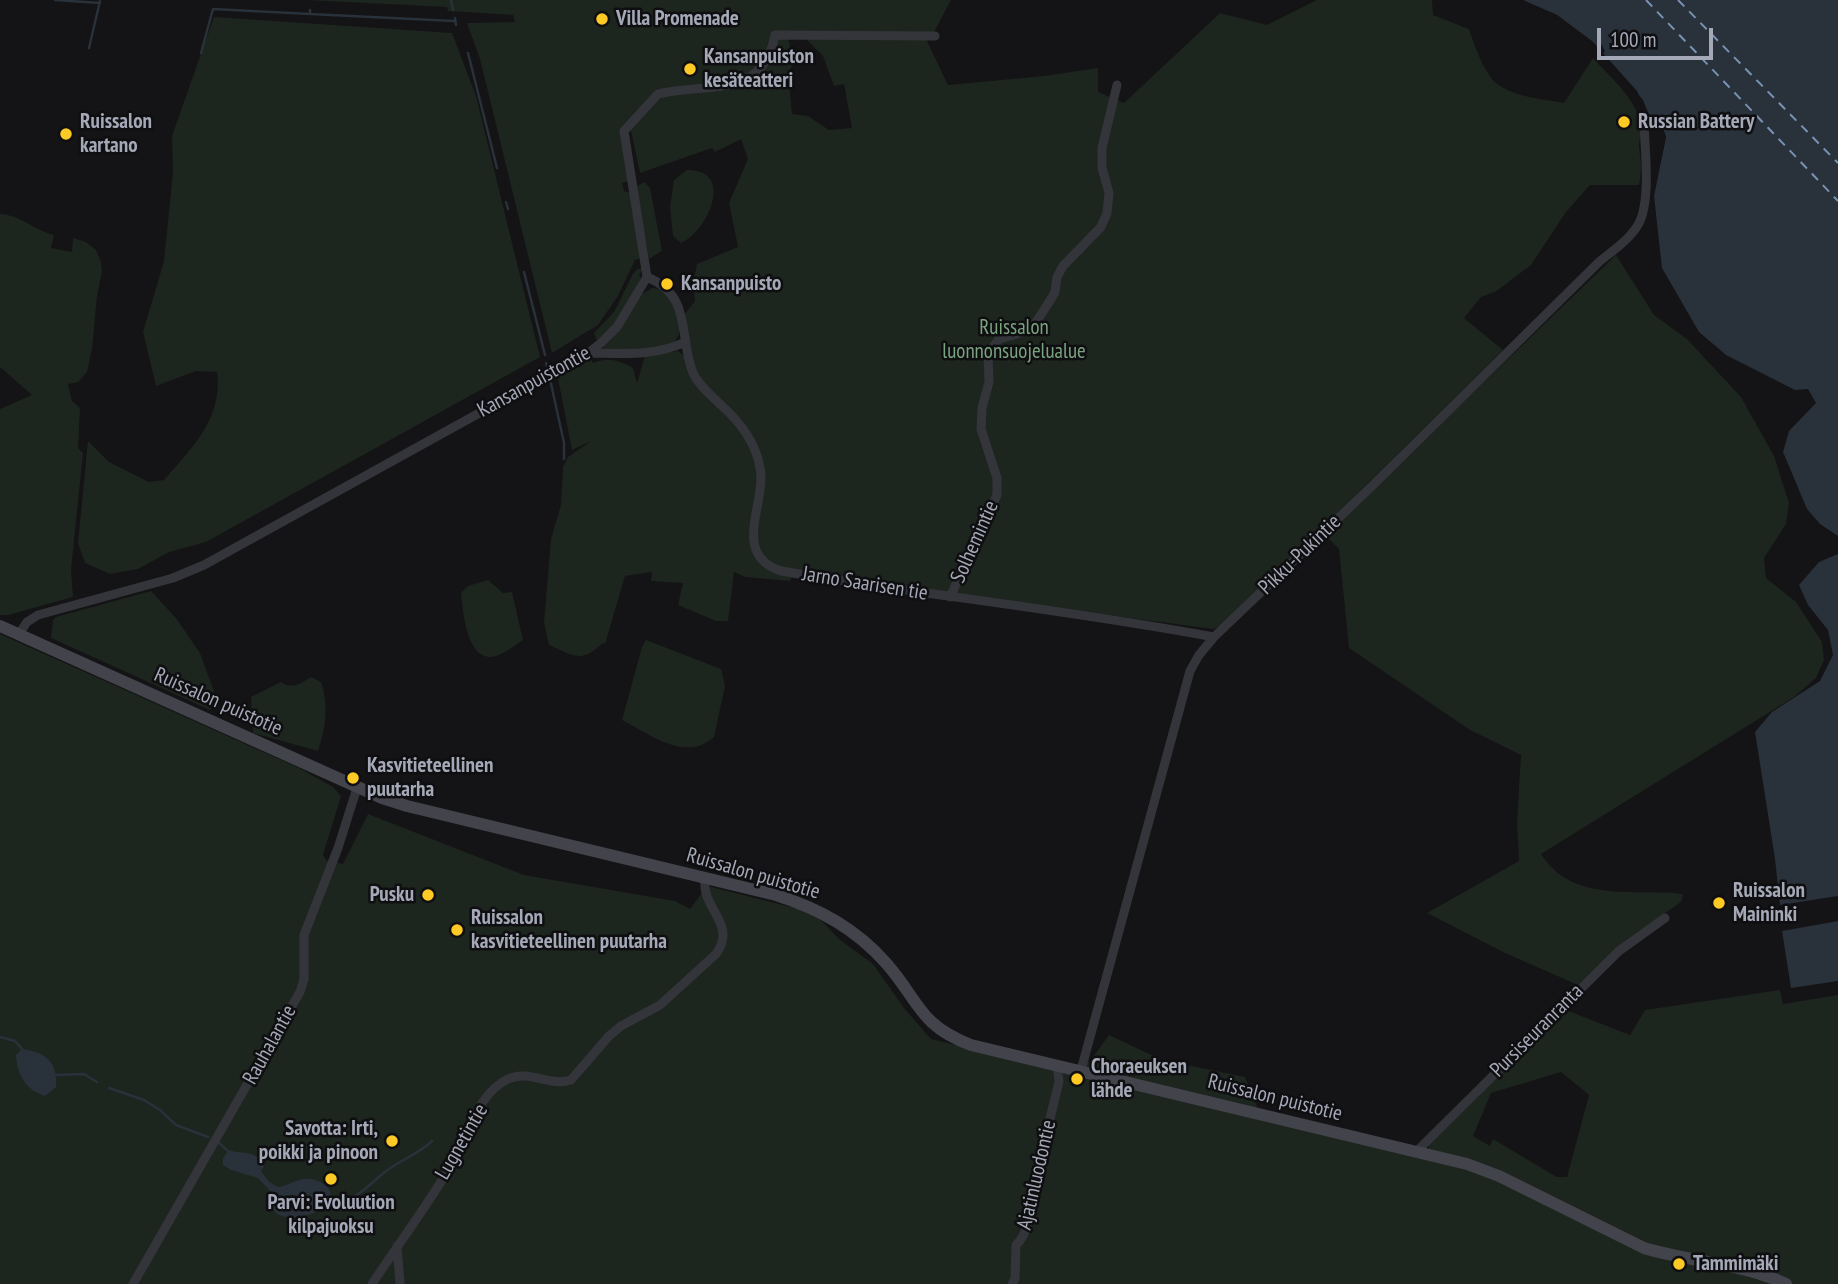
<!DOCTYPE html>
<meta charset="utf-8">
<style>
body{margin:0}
#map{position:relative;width:1838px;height:1284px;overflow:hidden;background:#141315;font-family:"PT Sans Narrow",sans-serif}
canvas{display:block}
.scale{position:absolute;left:1597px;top:28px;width:116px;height:32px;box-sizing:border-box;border:4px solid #a4a8b7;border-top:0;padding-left:9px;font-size:21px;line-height:24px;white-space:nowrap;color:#a4a8b7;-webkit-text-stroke:5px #0f0e10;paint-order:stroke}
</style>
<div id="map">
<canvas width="1838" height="1284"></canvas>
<div class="scale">100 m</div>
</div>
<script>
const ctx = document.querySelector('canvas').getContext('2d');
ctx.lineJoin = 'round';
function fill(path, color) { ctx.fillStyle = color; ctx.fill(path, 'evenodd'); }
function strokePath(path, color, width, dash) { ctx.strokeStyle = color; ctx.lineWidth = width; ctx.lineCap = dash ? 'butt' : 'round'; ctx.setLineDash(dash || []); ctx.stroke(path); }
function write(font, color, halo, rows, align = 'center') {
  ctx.font = font + ' "PT Sans Narrow",sans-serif'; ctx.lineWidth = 5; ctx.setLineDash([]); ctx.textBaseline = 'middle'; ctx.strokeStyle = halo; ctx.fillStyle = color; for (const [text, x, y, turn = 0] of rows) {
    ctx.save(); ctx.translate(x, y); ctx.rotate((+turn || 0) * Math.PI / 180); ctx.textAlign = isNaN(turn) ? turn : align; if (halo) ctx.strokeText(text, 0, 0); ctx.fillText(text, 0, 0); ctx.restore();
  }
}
fill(new Path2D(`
 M306,0H951L931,38L927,41L948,85L1044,76L1098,68V92L1124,103L1220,13L1267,25L1317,0H1432L1433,15L1469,29C1473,43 1485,74 1496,83C1514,97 1542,99 1564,103L1593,58C1610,77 1636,98 1641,125C1642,132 1639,140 1639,147C1641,163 1642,169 1639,185H1590L1566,212L1531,265L1495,292L1481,297L1464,318L1503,350L1225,624L1213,629L794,573L790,581L745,577L734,572L728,621H716L678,605L683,583L651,581L652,572L625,576L605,644L603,643C580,664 575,656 549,645L544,623L551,539L561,505L563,467L568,457L591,441L572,450L557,373L581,359L590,357L593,363C609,357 618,360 633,368L637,383L645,356L678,351L686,357H691L685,314L695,301L693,284L697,264L738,247L729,203L748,159L741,139L715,152L712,148L640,173L631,131L621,133L629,181L622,183L624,191L630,193L641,258L635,260L618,296L598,325L552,353L480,59L467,23L515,22L513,15L448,11L447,7ZM788,38H805L823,56L834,86L844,84L852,128L829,130L808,116L792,114L788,73L794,63Z
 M214,17L452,33L476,96L540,357L206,542L169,552L138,569L110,574L85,563L78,543L88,441L109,462L149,482L164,480C192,448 223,418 217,372L196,371L156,386L143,332L164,261L173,172L172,136Z
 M687,170C735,169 709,231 681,243L673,236L670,207L674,180Z
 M644,182L650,188L662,251L649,259L636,187Z
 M0,214C21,215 34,230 54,235L51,248L72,252L73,238L86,242L96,250L101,262L102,272L97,296L92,349L87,372L78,382L68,384L72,401L80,408L78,448L83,453L71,570L73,597L8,615H0V409L32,395L0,367Z
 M1616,255L1654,315L1687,339L1741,397L1774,456L1789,503L1786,524L1764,558L1766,578L1796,602L1822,642L1824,660L1816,678L1794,697L1541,854C1573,904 1633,888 1683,894L1681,902L1626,941L1578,985L1505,953L1427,913L1519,861L1517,821L1521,755L1470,730L1349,648L1339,549L1325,535Z
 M637,269H642L639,276H641C634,302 617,325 597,341L594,333L614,312L633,274Z
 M652,288C673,288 690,331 673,343C659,352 618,350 602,349L618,332L640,295Z
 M488,580L503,593L512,592L523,640C515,645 507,652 499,655C467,668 463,611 461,593L468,586Z
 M151,591L176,618L200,653L215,694L210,710L51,638L53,620L56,617Z
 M0,634L299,768L333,787L341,796L323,855L326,860L343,864L368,814L524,875L675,901L690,909L707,886L799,909L819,918L839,939L873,964L904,1008L931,1039L1054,1069L1090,1061L1109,1035L1162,1060L1245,1077L1263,1121L1421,1157L1429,1149V1145L1566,1010L1630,1035L1645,1010L1780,990L1783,1004L1838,995V1284H0ZM1561,1072L1589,1095L1567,1177H1557L1493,1139L1490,1146L1473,1136L1491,1093Z
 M646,640L721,669L725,686L714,737C686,763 649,734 622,720L642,647Z
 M311,677L321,682C329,707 326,726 318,751L253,733L251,697L281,682C292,690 301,683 311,677Z`), '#1d251f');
fill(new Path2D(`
 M1523,0H1838V536L1820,524L1807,509L1783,452L1789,431L1816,403L1808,389L1795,390L1726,355L1699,332L1662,268L1654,196L1666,137L1664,131L1651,120L1637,91L1592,41L1557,15Z
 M1838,554V896L1780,905L1775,859L1755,732L1772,712L1820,681L1833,655L1828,630L1808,605L1799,585L1819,562Z
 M1838,921V981L1791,988L1782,931Z
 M22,1049C46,1052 58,1062 56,1087L45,1096C26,1090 17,1075 16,1055Z
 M229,1150C243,1155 256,1149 264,1166L261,1171L269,1182L278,1187C287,1186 295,1180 304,1179C320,1177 342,1192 324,1207C311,1217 279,1225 271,1206L273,1194L258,1178L231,1170L223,1165V1158Z`), '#29313a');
fill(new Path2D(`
 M1520,0L1557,15L1597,47L1601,44L1605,51L1603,54L1643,100L1651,120L1658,123L1664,131L1666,137L1655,187L1653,202L1650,204V195L1663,137L1661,132L1656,126L1648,122L1636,95L1593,45L1559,20L1522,3Z`), '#141315');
strokePath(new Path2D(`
 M55,0L100,3
 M451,0L453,10
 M310,10V14L454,21
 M455,18L456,25
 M89,48L100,1
 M201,53L213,9L310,14
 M468,53L497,168
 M506,202L508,209
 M524,272L545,355
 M546,363L548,370
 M550,379L564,443V459
 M0,1037L15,1041L23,1050
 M54,1075L84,1074L97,1082
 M109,1088L144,1100L160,1110L176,1125L208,1137
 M218,1142L229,1152
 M326,1200C359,1204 366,1185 389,1169C403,1159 420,1153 432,1141`), '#29313a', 2.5);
strokePath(new Path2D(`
 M1646,0L1838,201
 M1678,0L1838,163`), '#7992b4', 2, [9, 7]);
strokePath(new Path2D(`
 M647,277C693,296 678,335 693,373C699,386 711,395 721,405C739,421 756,443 760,468C767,503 730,554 781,571C925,595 1070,610 1214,637
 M588,353C621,353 654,357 685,342
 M950,597L997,495V478L981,429L982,408L989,382L988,354L999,339L1031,330L1051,299L1055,292L1057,277L1063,266L1101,227L1107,213L1109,193L1102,168V148L1117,85
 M19,634L27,622L38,615L173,578L204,565L588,353L601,343L617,327L647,277L624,131L658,94C707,82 763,100 775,35L935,36
 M1081,1070L1190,671L1199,655L1214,637L1373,485L1600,261C1613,251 1627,241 1636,228C1652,207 1645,151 1644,125
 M1416,1152L1619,951L1665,918
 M397,1246L400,1284
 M133,1284L300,992L304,979V935L338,848L357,788
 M372,1284C399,1243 430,1202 455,1159C469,1133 478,1093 508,1079C529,1069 550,1087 571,1080L609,1036L621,1026L660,1005L716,954C738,924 701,909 705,879
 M1012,1284L1015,1279L1016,1245C1028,1235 1031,1210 1031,1195L1059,1082L1057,1065`), '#34353b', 9);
strokePath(new Path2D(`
 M0,626L382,798L407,806L776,895C820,909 856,929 886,963C919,1000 918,1025 971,1045L1467,1164L1499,1176L1644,1248C1690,1262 1742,1263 1786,1284`), '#42434b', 12);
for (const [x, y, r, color] of [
 [602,19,7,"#fcc925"],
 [690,69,7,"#fcc925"],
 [1624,122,7,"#fcc925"],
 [66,134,7,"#fcc925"],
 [667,284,7,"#fcc925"],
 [353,778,7,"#fcc925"],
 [428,895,7,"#fcc925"],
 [1719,903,7,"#fcc925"],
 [457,930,7,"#fcc925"],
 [1077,1079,7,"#fcc925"],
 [392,1141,7,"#fcc925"],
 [331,1179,7,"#fcc925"],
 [1679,1264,7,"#fcc925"]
]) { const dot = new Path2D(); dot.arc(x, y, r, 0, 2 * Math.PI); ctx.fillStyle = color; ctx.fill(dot); strokePath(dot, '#0f0e10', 2.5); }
write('bold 21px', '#a4a8b7', '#0f0e10', [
 ["Villa Promenade",616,19],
 ["Kansanpuiston",704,57],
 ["kesäteatteri",704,81],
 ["Ruissalon",80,122],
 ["kartano",80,146],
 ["Russian Battery",1638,122],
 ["Kansanpuisto",681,284],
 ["Kasvitieteellinen",367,766],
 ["puutarha",367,790],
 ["Ruissalon",1733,891],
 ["Maininki",1733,915],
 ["Pusku",414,895,"right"],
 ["Ruissalon",471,918],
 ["kasvitieteellinen puutarha",471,942],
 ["Choraeuksen",1091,1067],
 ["lähde",1091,1091],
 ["Savotta: Irti,",378,1129,"right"],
 ["poikki ja pinoon",378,1153,"right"],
 ["Parvi: Evoluution",331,1203,"center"],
 ["kilpajuoksu",331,1227,"center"],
 ["Tammimäki",1693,1264]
], 'left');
write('21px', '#7aa380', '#0f0e10', [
 ["Ruissalon",1014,328],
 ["luonnonsuojelualue",1014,352]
]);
write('21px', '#a4a8b7', '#0f0e10', [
 ["Kansanpuistontie",534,382,-29],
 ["Solhemintie",975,542,-66],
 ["Pikku-Pukintie",1300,555,-44],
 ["Jarno Saarisen tie",865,584,9],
 ["Ruissalon puistotie",218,702,24],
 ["Ruissalon puistotie",753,874,16],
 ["Pursiseuranranta",1537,1031,-45],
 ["Rauhalantie",270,1045,-61],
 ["Ruissalon puistotie",1275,1098,14],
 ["Lugnetintie",462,1142,-60],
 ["Ajatinluodontie",1037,1175,-77]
]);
</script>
